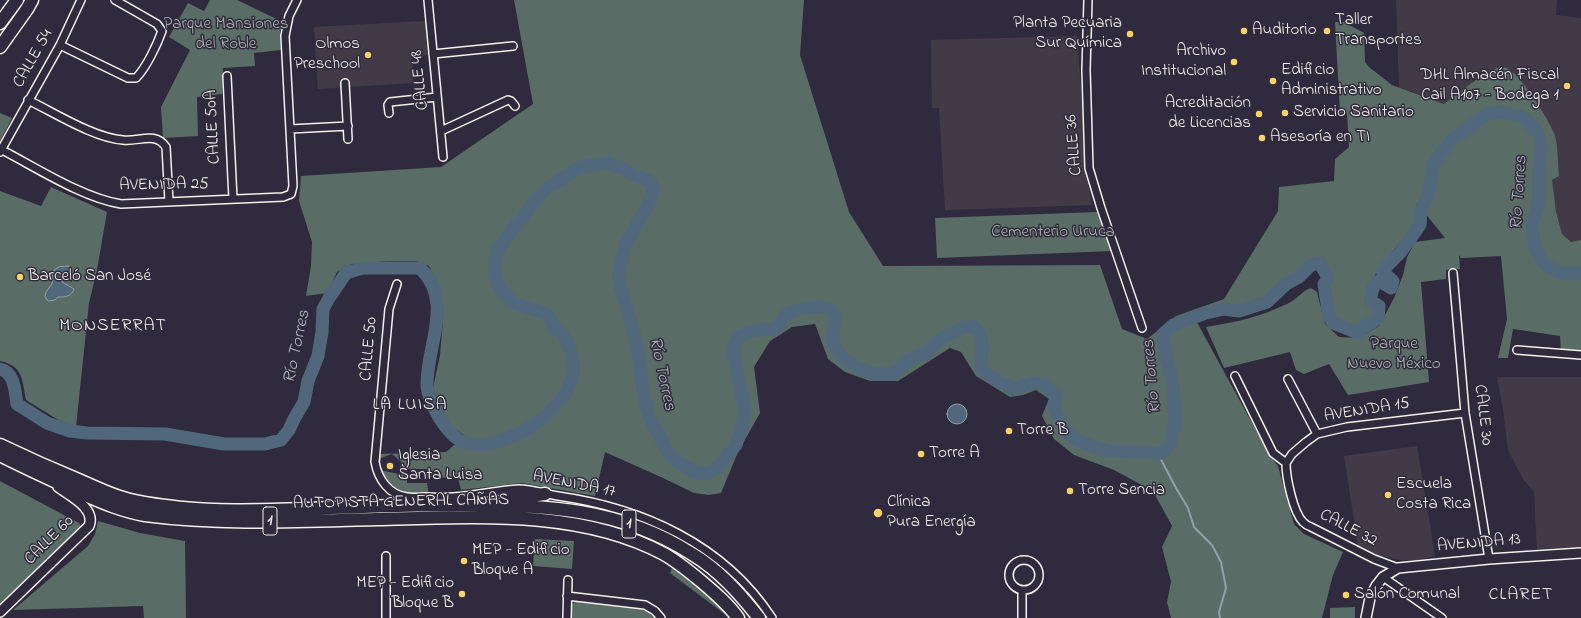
<!DOCTYPE html>
<meta charset="utf-8">
<style>
body{margin:0}
canvas{display:block;background:#2f2a3d}
</style>
<canvas width="1581" height="618"></canvas>
<script>
const ctx = document.querySelector('canvas').getContext('2d');
ctx.lineJoin = 'round';
function fill(path, color) { ctx.fillStyle = color; ctx.fill(path, 'evenodd'); }
function strokePath(path, color, width, dash) { ctx.strokeStyle = color; ctx.lineWidth = width; ctx.lineCap = dash ? 'butt' : 'round'; ctx.setLineDash(dash || []); ctx.stroke(path); }
function write(font, color, halo, rows, align = 'center') {
  ctx.font = font + ' "Indie Flower",sans-serif'; ctx.lineWidth = 3; ctx.setLineDash([]); ctx.textBaseline = 'middle'; ctx.strokeStyle = halo; ctx.fillStyle = color; for (const [text, x, y, turn = 0] of rows) {
    ctx.save(); ctx.translate(x, y); ctx.rotate((+turn || 0) * Math.PI / 180); ctx.textAlign = isNaN(turn) ? turn : align; if (halo) ctx.strokeText(text, 0, 0); ctx.fillText(text, 0, 0); ctx.restore();
  }
}
fill(new Path2D(`
 M1396,0H1557L1556,15L1581,18V266L1444,104L1399,87Z
 M426,21L430,55L411,57L414,83L318,89L314,27Z
 M1077,36L1088,183L1092,205L945,210L939,108H932L931,40Z
 M1497,377H1581V547L1537,549L1534,492L1523,479L1508,450L1503,409Z
 M1417,446L1435,556L1419,560H1401L1372,554L1358,547L1344,456Z`), '#433a48');
fill(new Path2D(`
 M210,0H237L283,22L280,32L281,50L254,53L255,66L223,68L222,94L197,97L198,136L163,138L161,107L190,50L169,37L188,3L204,11Z
 M514,0H804L800,55L849,212L883,266L1100,265L1122,329L1147,339L1176,316L1224,299L1278,211L1279,187L1334,181L1335,159L1349,147L1347,113H1340L1335,22H1344L1364,33L1365,62L1369,67L1392,85L1444,104C1455,96 1491,66 1503,67C1518,68 1549,120 1554,133C1558,142 1558,165 1559,176L1552,180L1556,212L1562,234L1571,242L1581,240V352L1561,353L1560,336L1513,329L1508,358H1498L1507,319L1501,256L1461,258L1459,255L1460,269L1446,270V279L1421,282L1429,382L1348,395L1329,364L1304,374L1296,370L1290,352L1224,368L1206,327C1237,322 1260,317 1289,303C1297,299 1302,291 1311,288L1317,292L1325,324L1339,337L1359,338L1379,326L1394,298L1403,275L1407,257L1415,242L1445,238L1417,203L1414,226L1377,270L1367,298L1375,309L1373,318L1355,328C1328,316 1332,314 1328,286L1333,280L1321,260L1312,261L1265,299L1239,307L1224,306L1193,315L1269,454L1278,466L1294,524L1304,534L1343,552L1333,575L1322,618H1171L1167,602L1171,582L1162,547L1172,526L1153,491L1114,470L1074,455L1054,439L1042,416L1049,399L1036,390L1023,395L1010,397L976,376L961,352L950,348L898,381H870L845,372L828,359L815,324L792,327L770,341L754,367L760,413L738,452L721,493L709,495L694,493L663,478L605,452L595,496L522,483L461,490L458,478L427,477V469H407V483H427L429,494C408,494 399,495 386,478C377,466 378,469 378,454L446,452L465,436L450,425L440,407L433,388L440,355L443,320L439,288L429,266L416,261H389L352,264L337,272L327,293L306,296L311,266L312,242L299,201L301,176L441,167L533,104ZM392,454L401,462L399,474L379,470L381,458Z
 M0,113L12,118L0,141Z
 M51,187L107,212L97,270L89,303L76,427L60,421L26,400C22,379 23,366 0,361V191L41,206Z
 M1097,212L1113,251L937,258L935,218Z
 M0,481L79,523L82,529L0,607Z
 M98,521L140,533L185,541L186,618H144L143,606L13,610L88,546L95,534Z
 M535,539L574,541L572,569L533,566Z
 M674,563L701,585L733,618H730L670,573Z
 M576,601L632,607L645,610L655,618H571V605Z
 M1355,607V618H1330V608Z`), '#596c65');
const water = new Path2D(`
 M66,266H69L71,273L62,279V282L74,289C71,297 65,297 58,297L55,300L48,301L45,297L46,292L52,284L53,271L59,267Z
 M947 414a10 10 0 1 1 20 0a10 10 0 1 1-20 0Z`);
fill(water, '#51687c');
strokePath(water, '#929fa7', 1);
strokePath(new Path2D(`
 M1158,454L1176,488L1188,508L1194,527L1212,545L1221,562L1226,588L1219,612L1220,618`), '#929fa7', 2);
strokePath(new Path2D(`
 M0,369C15,372 15,392 17,404L47,423L70,431L87,433L165,434L224,444H265L281,440L289,430L294,419L304,402L308,381L318,356L322,332L323,309L329,298L346,273L363,268H420C455,302 426,345 427,386C428,398 434,409 440,419C445,427 456,441 466,443C486,449 508,439 526,430C544,420 563,401 571,382C577,368 571,346 562,334C560,331 557,330 555,328C552,324 551,318 547,315C540,310 524,308 516,304C512,302 509,299 507,296C493,283 492,266 498,249L543,191L581,167L607,163L624,169L636,176L649,181L654,189L650,201L626,244L619,270V281L634,334L639,357L643,391L649,416L663,443L674,459L697,473H709L718,467L736,445L742,426L745,411L733,352C734,329 760,330 777,329C780,325 783,318 786,315C797,308 826,302 835,314C836,323 831,334 833,342C838,359 861,371 877,374C883,375 889,374 895,373L909,360L925,353L942,338L965,327L973,326C986,336 982,353 980,367C989,378 1002,384 1015,389L1031,383L1043,384L1056,395L1054,407L1064,430L1076,440L1107,451L1149,452L1158,454L1164,451L1170,444L1175,424L1173,383L1166,358L1163,334L1173,325L1206,313L1224,309L1239,311L1267,302L1286,284L1299,277L1311,265L1320,263L1328,278L1324,284L1329,317L1333,323L1358,333C1364,325 1371,325 1378,318L1379,306L1371,301C1371,293 1372,285 1379,281L1391,288L1393,281L1382,271L1400,253L1420,225L1421,211L1429,193L1433,164L1441,154L1451,141L1473,124L1488,114L1500,112L1522,117L1532,126L1538,134L1541,145L1539,173V202L1532,225L1535,249L1544,263L1552,269L1562,273H1581`), '#51687c', 13);
const minor = new Path2D(`
 M428,0L443,157
 M1088,0L1086,70L1089,168L1101,208L1142,328
 M60,45L128,78H136C146,68 157,45 162,31L157,24L115,0
 M433,54L513,46
 M227,76L233,199
 M345,83L348,139
 M28,100C55,113 94,138 123,140C139,142 155,131 166,147L169,202
 M389,113L388,105L390,102L437,97
 M290,129L348,126
 M441,131L508,100L511,101L515,106
 M2,150C37,168 83,198 121,204L283,197L291,194L293,186L285,36L289,16L297,0
 M0,152L60,45L81,0
 M1453,273L1465,413L1489,559
 M397,284L389,309L375,462C378,479 389,495 407,497C413,498 420,497 425,497C434,497 444,498 453,497C475,496 497,490 519,489C532,489 545,494 558,496C642,508 724,544 772,618
 M1517,350L1581,355
 M1235,376L1273,453L1286,463C1286,477 1293,512 1303,522C1305,524 1308,526 1311,527L1374,559L1398,568
 M1288,379L1317,434
 M1286,463L1292,454L1306,442L1317,434L1347,427L1465,413
 M386,556V618
 M1009 575a15 15 0 1 1 30 0a15 15 0 1 1-30 0Z
 M1383,577L1442,618
 M1022,590V618
 M567,596L645,605L655,611L661,618
 M567,618L568,580`);
const tertiary = new Path2D(`
 M0,612L89,526C96,508 70,496 58,487
 M1366,618L1370,598L1376,586L1383,577L1398,568L1489,559L1581,553`);
const trunk = new Path2D(`
 M0,23L17,0
 M0,47L27,9L32,0
 M0,445C27,458 54,470 81,481C95,487 109,494 123,498C142,504 163,506 183,508C223,512 264,510 304,509C357,507 409,505 462,505C544,505 621,508 692,554C719,570 740,594 759,618
 M0,455C26,468 52,480 78,492C99,501 121,511 145,515C221,525 299,521 376,519C470,517 578,508 664,554C678,562 690,572 702,582C715,593 728,604 738,618
 M507,499L545,494`);
strokePath(minor, '#f4f1e8', 10);
strokePath(tertiary, '#f4f1e8', 12);
strokePath(trunk, '#f4f1e8', 15);
strokePath(minor, '#2f2a3d', 7);
strokePath(tertiary, '#2f2a3d', 9);
strokePath(trunk, '#2f2a3d', 12);
for (const [x, y, r, color] of [
 [1244,31,4,"#ffd166"],
 [1327,31,4,"#ffd166"],
 [1130,34,4,"#ffd166"],
 [368,55,4,"#ffd166"],
 [1234,62,4,"#ffd166"],
 [1273,81,4,"#ffd166"],
 [1567,86,4,"#ffd166"],
 [1285,113,4,"#ffd166"],
 [1259,114,4,"#ffd166"],
 [1262,138,4,"#ffd166"],
 [20,277,4,"#ffd166"],
 [1009,431,4,"#ffd166"],
 [921,454,4,"#ffd166"],
 [390,466,4,"#ffd166"],
 [1070,491,4,"#ffd166"],
 [1388,495,4,"#ffd166"],
 [878,513,5,"#ffd166"],
 [464,561,4,"#ffd166"],
 [462,594,4,"#ffd166"],
 [1346,595,4,"#ffd166"]
]) { const dot = new Path2D(); dot.arc(x, y, r, 0, 2 * Math.PI); ctx.fillStyle = color; ctx.fill(dot); strokePath(dot, '#2f2a3d', 1.5); }
for (const [x, y, w] of [
 [270,521,14],
 [629,524,14]
]) { const box = new Path2D(); box.roundRect(x - w / 2, y - 14, w, 28, 3); ctx.fillStyle = '#2f2a3d'; ctx.fill(box); strokePath(box, '#f4f1e8', 1); }
write('bold 16px', '#f4f1e8', null, [
 ["1",270,521],
 ["1",629,524]
]);
write('17px', '#f4f1e8', '#2f2a3d', [
 ["Taller",1335,21],
 ["Transportes",1335,41],
 ["Planta Pecuaria",1122,24,"right"],
 ["Sur Química",1122,44,"right"],
 ["Auditorio",1252,31],
 ["Olmos",360,45,"right"],
 ["Preschool",360,65,"right"],
 ["Archivo",1226,52,"right"],
 ["Institucional",1226,72,"right"],
 ["Edificio",1281,71],
 ["Administrativo",1281,91],
 ["DHL Almacén Fiscal",1559,76,"right"],
 ["Cail A107 - Bodega 1",1559,96,"right"],
 ["Acreditación",1251,104,"right"],
 ["de Licencias",1251,124,"right"],
 ["Servicio Sanitario",1293,113],
 ["Asesoría en TI",1270,138],
 ["Barceló San José",28,277],
 ["Torre B",1017,431],
 ["Torre A",929,454],
 ["Iglesia",398,456],
 ["Santa Luisa",398,476],
 ["Escuela",1396,485],
 ["Costa Rica",1396,505],
 ["Torre Sencia",1078,491],
 ["Clínica",887,503],
 ["Pura Energía",887,523],
 ["MEP - Edificio",472,551],
 ["Bloque A",472,571],
 ["MEP - Edificio",454,584,"right"],
 ["Bloque B",454,604,"right"],
 ["Salón Comunal",1354,595]
], 'left');
write('17px', '#aeb5ad', '#2f2a3d', [
 ["Parque Mansiones",226,25],
 ["del Roble",226,45],
 ["Cementerio Uruca",1053,233],
 ["Parque",1394,345],
 ["Nuevo México",1394,365]
]);
write('17px', '#f4f1e8', '#2f2a3d', [
 ["CALLE 54",34,59,-61],
 ["CALLE 48",421,80,-96],
 ["CALLE 50A",214,127,-93],
 ["CALLE 36",1075,145,-95],
 ["AVENIDA 25",164,186,-1],
 ["CALLE 50",370,349,-85],
 ["AVENIDA 15",1367,411,-9],
 ["CALLE 30",1482,415,83],
 ["AVENIDA 17",574,485,11],
 ["AUTOPISTA GENERAL CAÑAS",401,503,-1],
 ["CALLE 32",1348,529,27],
 ["CALLE 60",50,541,-45],
 ["AVENIDA 13",1479,544,-5]
]);
write('italic 18px', '#b3babd', '#2f2a3d', [
 ["Río Torres",1520,193,-86],
 ["Río Torres",298,347,-78],
 ["Río Torres",661,374,78],
 ["Río Torres",1153,377,-95]
]);
ctx.letterSpacing = '1px';
write('18px', '#f4f1e8', '#2f2a3d', [
 ["MONSERRAT",113,327],
 ["LA LUISA",410,406],
 ["CLARET",1521,596]
]);
ctx.letterSpacing = '0px';
</script>
